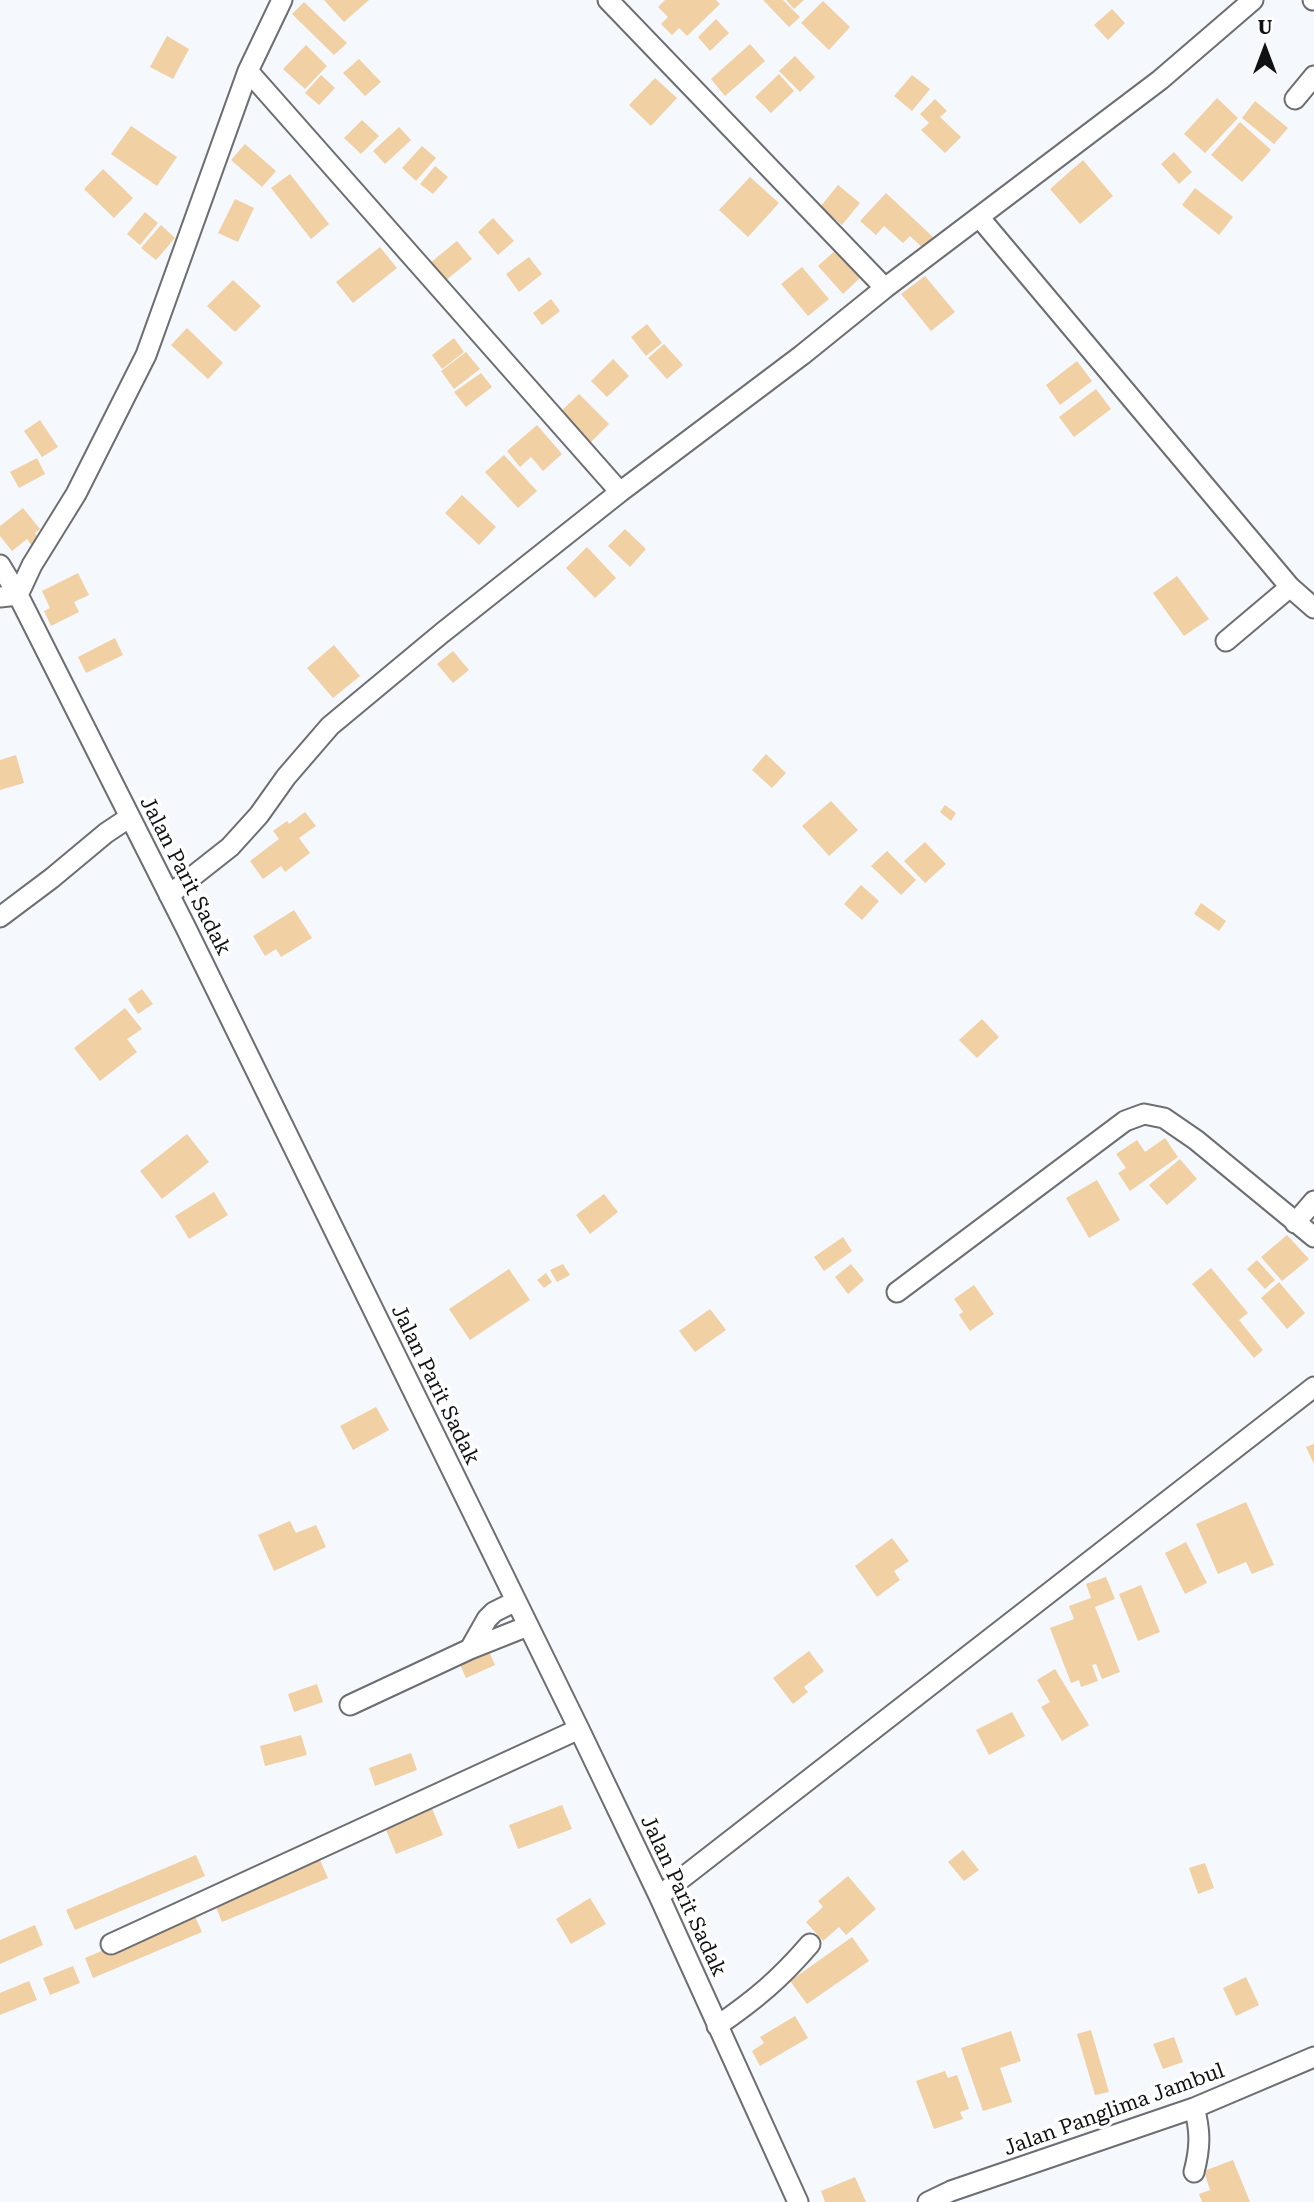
<!DOCTYPE html>
<style>
body{margin:0}
#map{position:relative;width:1314px;height:2202px;overflow:hidden;background:#f5f8fc;font-family:"Roboto Serif",serif}
canvas{display:block}
.north{position:absolute;left:1230px;top:14px;width:70px;height:70px;-webkit-text-stroke:5px #fff;paint-order:stroke;rotate:0deg;font-size:19px;font-weight:700;line-height:28px;text-align:center;color:#101112}
.north::after{content:'';display:block;margin:auto;width:24px;height:32px;background:#101112;clip-path:polygon(50% 0,100% 100%,50% 72%,0 100%)}
</style>
<div id="map">
<canvas width="1314" height="2202"></canvas>
<div class="north">U</div>
</div>
<script>
const ctx = document.querySelector('canvas').getContext('2d');
ctx.lineJoin = 'round';
function fill(path, color) { ctx.fillStyle = color; ctx.fill(path, 'evenodd'); }
function strokePath(path, color, width, dash) { ctx.strokeStyle = color; ctx.lineWidth = width; ctx.lineCap = dash ? 'butt' : 'round'; ctx.setLineDash(dash || []); ctx.stroke(path); }
function write(font, color, halo, rows, align = 'center') {
  ctx.font = font + ' "Roboto Serif",serif'; ctx.lineWidth = 7; ctx.setLineDash([]); ctx.textBaseline = 'middle'; ctx.strokeStyle = halo; ctx.fillStyle = color; for (const [text, x, y, turn = 0] of rows) {
    ctx.save(); ctx.translate(x, y); ctx.rotate((+turn || 0) * Math.PI / 180); ctx.textAlign = isNaN(turn) ? turn : align; if (halo) ctx.strokeText(text, 0, 0); ctx.fillText(text, 0, 0); ctx.restore();
  }
}
fill(new Path2D(`
 M324,0H369L344,22Z
 M665,0H716L720,4L687,36L679,28L672,35L661,24L668,17L658,7Z
 M763,0H783L800,17L789,27Z
 M786,0H804L794,9Z
 M823,1L850,27L829,50L801,23Z
 M304,2L347,43L334,55L292,14Z
 M1112,9L1125,23L1108,40L1094,25Z
 M716,19L729,33L710,51L698,37Z
 M167,36L189,49L173,79L150,67Z
 M750,44L765,61L725,96L711,79Z
 M306,45L327,66L305,89L283,69Z
 M795,56L815,77L800,92L779,71Z
 M359,59L381,82L365,96L343,73Z
 M779,74L794,91L771,113L755,97Z
 M321,75L335,88L319,105L305,93Z
 M912,75L930,89L912,111L894,96Z
 M655,78L677,98L651,126L629,105Z
 M1217,98L1238,118L1205,153L1184,134Z
 M935,99L947,111L940,117L961,137L945,153L921,130L929,123L920,114Z
 M1255,101L1288,128L1274,144L1242,118Z
 M362,120L379,136L361,154L344,138Z
 M1240,122L1271,150L1242,182L1211,155Z
 M131,126L177,157L157,186L111,154Z
 M399,127L411,140L385,164L373,151Z
 M245,144L276,171L262,187L231,160Z
 M422,146L436,158L416,181L402,168Z
 M1174,152L1192,172L1179,184L1161,164Z
 M1083,160L1113,196L1080,224L1050,189Z
 M435,166L448,177L433,194L420,184Z
 M103,169L133,198L114,218L84,189Z
 M290,174L329,224L311,239L271,188Z
 M750,177L779,203L748,237L719,210Z
 M838,185L860,203L842,225L820,207Z
 M1195,188L1233,217L1219,235L1182,205Z
 M886,193L933,237L923,248L910,236L903,243L884,226L876,235L860,221Z
 M235,199L254,208L238,242L218,233Z
 M145,212L158,223L140,245L127,234Z
 M493,218L514,241L498,255L478,232Z
 M161,225L175,238L156,260L141,248Z
 M457,241L472,259L445,281L430,263Z
 M380,247L397,268L353,303L336,282Z
 M837,249L862,276L843,294L818,266Z
 M529,257L542,274L519,292L506,274Z
 M802,267L829,299L808,316L781,284Z
 M925,276L955,312L931,331L901,294Z
 M233,280L261,306L235,332L207,306Z
 M551,299L560,311L542,325L533,313Z
 M647,324L662,343L646,356L631,337Z
 M187,328L223,363L208,379L171,345Z
 M454,338L464,352L442,369L432,355Z
 M664,344L683,365L667,379L648,358Z
 M466,352L480,369L454,389L441,371Z
 M613,359L629,376L607,397L591,381Z
 M1077,361L1092,381L1060,405L1046,385Z
 M481,373L492,387L466,407L454,392Z
 M1096,389L1111,409L1074,437L1059,417Z
 M579,394L609,424L587,446L557,415Z
 M40,420L58,447L42,457L24,431Z
 M537,425L562,454L543,471L531,457L520,467L507,451Z
 M504,455L537,491L518,508L485,472Z
 M37,458L45,474L19,488L10,472Z
 M462,495L496,527L479,545L445,513Z
 M23,508L40,529L35,533L40,540L32,546L27,539L12,551L0,536V526Z
 M625,529L646,549L630,567L608,546Z
 M587,547L616,578L595,598L566,568Z
 M78,573L89,595L74,602L79,612L51,626L44,611L50,608L42,591Z
 M1177,576L1209,619L1184,636L1153,593Z
 M115,638L123,655L86,673L78,657Z
 M334,645L360,676L333,698L307,668Z
 M453,651L469,670L453,683L437,664Z
 M766,754L786,773L772,788L752,770Z
 M16,755L24,783L0,790V760Z
 M831,801L858,830L829,856L802,826Z
 M945,805L956,813L951,821L940,812Z
 M305,812L316,826L299,838L310,853L285,872L281,866L263,879L250,861L279,839L273,831L287,821L289,824Z
 M925,842L946,864L925,883L904,861Z
 M887,851L916,880L901,895L871,866Z
 M861,885L879,901L862,920L844,904Z
 M1201,903L1226,921L1219,931L1194,914Z
 M294,910L312,938L281,957L276,949L265,956L253,936Z
 M142,989L153,1004L138,1014L128,999Z
 M125,1008L142,1029L127,1039L137,1052L100,1081L74,1048Z
 M982,1019L999,1037L977,1058L959,1040Z
 M187,1134L209,1162L162,1199L140,1171Z
 M1165,1138L1178,1157L1130,1191L1118,1173L1126,1168L1116,1154L1137,1140L1145,1152Z
 M1180,1159L1197,1179L1167,1205L1149,1185Z
 M1097,1180L1120,1220L1089,1238L1066,1198Z
 M214,1192L228,1215L189,1239L175,1216Z
 M604,1194L618,1212L590,1234L576,1215Z
 M1287,1235L1309,1259L1282,1281L1261,1257Z
 M843,1237L852,1251L824,1271L814,1257Z
 M1257,1260L1275,1280L1265,1289L1247,1269Z
 M563,1264L570,1275L557,1282L550,1270Z
 M851,1264L864,1280L848,1294L835,1277Z
 M1211,1268L1248,1313L1239,1320L1263,1350L1254,1358L1192,1284Z
 M509,1269L530,1300L470,1340L449,1309Z
 M546,1273L552,1282L544,1288L537,1280Z
 M1279,1282L1305,1313L1287,1329L1261,1298Z
 M974,1285L994,1314L970,1331L959,1315L963,1312L954,1299Z
 M710,1309L726,1330L695,1352L679,1331Z
 M376,1407L389,1430L353,1450L340,1426Z
 M1314,1444V1464L1306,1447Z
 M1246,1502L1274,1565L1252,1574L1246,1562L1218,1574L1196,1524Z
 M290,1521L296,1533L316,1525L326,1547L274,1571L258,1535Z
 M892,1538L909,1561L894,1571L900,1580L877,1597L855,1566Z
 M1186,1542L1207,1583L1185,1594L1165,1553Z
 M1106,1577L1115,1599L1095,1607L1120,1672L1102,1679L1096,1664L1092,1665L1098,1681L1081,1687L1079,1680L1071,1683L1050,1628L1074,1619L1069,1606L1091,1598L1086,1584Z
 M1141,1585L1160,1632L1138,1641L1119,1594Z
 M488,1649L495,1665L466,1678L459,1662Z
 M809,1651L824,1671L804,1687L808,1692L793,1704L773,1678Z
 M1055,1669L1089,1725L1062,1741L1041,1707L1050,1702L1037,1680Z
 M317,1684L323,1702L294,1712L288,1694Z
 M1012,1712L1025,1736L989,1755L976,1730Z
 M301,1735L307,1755L265,1766L260,1746Z
 M411,1753L417,1770L375,1786L369,1768Z
 M562,1805L572,1829L518,1849L509,1825Z
 M431,1806L443,1835L396,1854L384,1825Z
 M963,1850L979,1870L964,1881L948,1862Z
 M196,1855L205,1876L75,1930L66,1910Z
 M319,1858L328,1878L222,1922L214,1902Z
 M1205,1863L1214,1888L1198,1894L1189,1868Z
 M848,1876L876,1909L846,1935L839,1927L823,1941L806,1922L823,1907L818,1901Z
 M590,1898L606,1924L571,1944L556,1919Z
 M193,1912L202,1932L93,1978L85,1958Z
 M35,1925L43,1945L0,1964V1940Z
 M852,1937L869,1961L807,2004L790,1981Z
 M73,1966L80,1983L50,1995L43,1978Z
 M1246,1977L1259,2005L1236,2016L1223,1988Z
 M29,1981L37,2000L0,2015V1993Z
 M795,2016L808,2038L760,2066L752,2051L764,2043L760,2037Z
 M1091,2030L1109,2092L1095,2095L1077,2034Z
 M1011,2031L1021,2061L1000,2068L1012,2102L983,2111L961,2048Z
 M1174,2037L1183,2062L1163,2069L1153,2044Z
 M945,2071L948,2078L957,2075L969,2109L960,2112L963,2119L934,2129L916,2081Z
 M1233,2160L1250,2202H1202L1199,2194L1210,2190L1204,2171Z
 M855,2177L866,2202H825L821,2191Z`), '#f1d0a4');
const minor = new Path2D(`
 M608,0L885,288
 M1313,0H1314
 M248,71L620,492
 M1295,99L1314,76
 M979,217L1290,587L1314,608
 M0,565L18,595L185,926L579,1729L659,1896L798,2202
 M0,597L18,595L32,565L76,494L146,355L248,71L282,0
 M1226,641L1290,587
 M169,895L230,847L259,815L286,777L330,726L442,633L620,492L802,355L885,288L1160,80L1253,0
 M0,917L52,878L106,833L130,817
 M1295,1223L1314,1201
 M897,1292L1125,1121L1144,1114L1164,1118L1196,1140L1314,1237
 M470,1649L528,1626
 M350,1705L470,1649L487,1619L494,1612L516,1601
 M659,1896L1314,1387
 M111,1944L579,1729
 M717,2026C755,2000 780,1979 810,1944
 M1194,2108C1201,2131 1200,2149 1194,2172
 M928,2202L951,2191L1194,2108L1314,2057`);
strokePath(minor, '#6c6e72', 23);
strokePath(minor, '#fff', 19);
write('21px', '#101112', '#fff', [
 ["Jalan Parit Sadak",185,876,63],
 ["Jalan Parit Sadak",435,1385,64],
 ["Jalan Parit Sadak",683,1896,65],
 ["Jalan Panglima Jambul",1114,2110,-20]
]);
</script>
